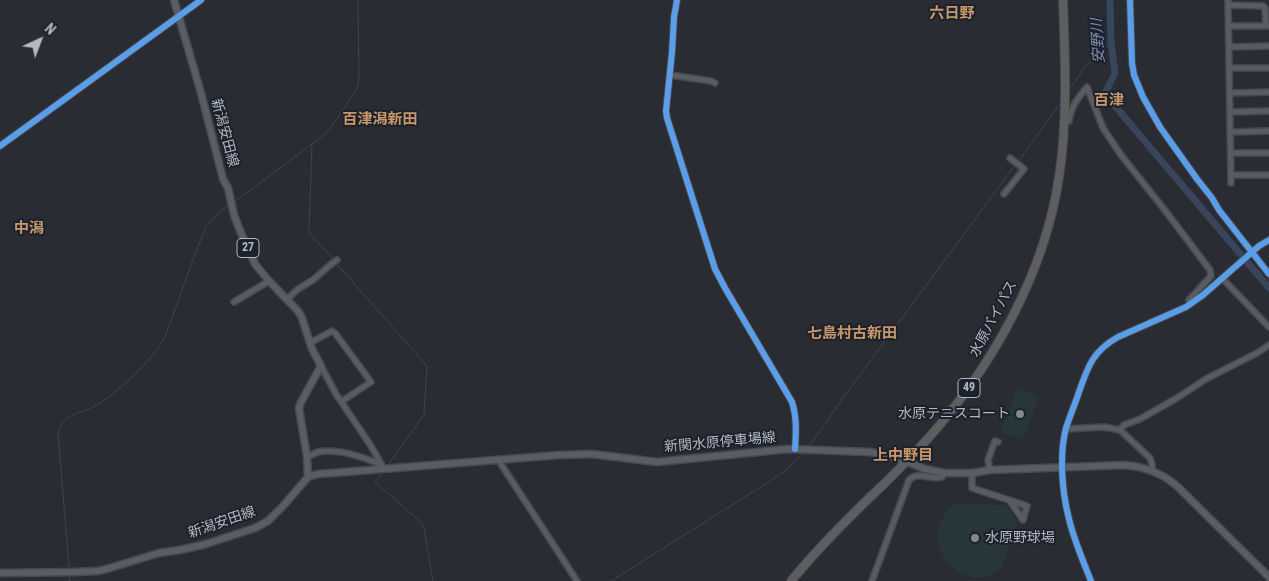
<!DOCTYPE html>
<meta charset="utf-8">
<style>
body{margin:0}
#map{position:relative;width:1269px;height:581px;overflow:hidden;background:#292c33;font-family:"Roboto Condensed",sans-serif}
canvas{display:block}
.north{position:absolute;left:15px;top:15px;width:50px;height:50px;-webkit-text-stroke:4px #1c222d;paint-order:stroke;rotate:43deg;font-size:14px;font-weight:700;line-height:20px;text-align:center;color:#b2b8c4}
.north::after{content:'';display:block;margin:auto;width:18px;height:22px;background:#b2b8c4;clip-path:polygon(50% 0,100% 100%,50% 72%,0 100%)}
</style>
<div id="map">
<canvas width="1269" height="581"></canvas>
<div class="north">N</div>
</div>
<script>
const ctx = document.querySelector('canvas').getContext('2d');
ctx.lineJoin = 'round';
function fill(path, color) { ctx.fillStyle = color; ctx.fill(path, 'evenodd'); }
function strokePath(path, color, width, dash) { ctx.strokeStyle = color; ctx.lineWidth = width; ctx.lineCap = dash ? 'butt' : 'round'; ctx.setLineDash(dash || []); ctx.stroke(path); }
function write(font, color, halo, rows, align = 'center') {
  ctx.font = font + ' "Roboto Condensed","Noto Sans JP",sans-serif'; ctx.lineWidth = 4; ctx.setLineDash([]); ctx.textBaseline = 'middle'; ctx.strokeStyle = halo; ctx.fillStyle = color; for (const [text, x, y, turn = 0] of rows) {
    ctx.save(); ctx.translate(x, y); ctx.rotate((+turn || 0) * Math.PI / 180); ctx.textAlign = isNaN(turn) ? turn : align; if (halo) ctx.strokeText(text, 0, 0); ctx.fillText(text, 0, 0); ctx.restore();
  }
}
fill(new Path2D(`
 M1017,388L1039,396L1023,440L1001,432Z
 M954,504L1006,505L1017,521L1001,570C995,572 989,576 983,577C955,581 932,553 939,526C941,517 948,510 954,504Z`), '#263639');
strokePath(new Path2D(`
 M1069,91L1084,68L1111,42
 M312,145L309,229L310,234L334,260
 M1018,162L1061,102
 M233,203L320,138L330,128L341,113L354,93L358,85L359,78L358,0
 M336,263L427,366L424,415L388,465
 M808,448L843,398L1015,165
 M382,473L375,482L422,523L424,528L433,581
 M69,568L58,433C64,413 77,415 93,407C99,404 105,400 110,396C130,380 152,360 165,337L195,254L206,227L220,211L230,205
 M69,575L70,581
 M611,581L767,483L786,470L804,453`), '#38455b', 1);
strokePath(new Path2D(`
 M1110,0L1111,42L1115,73L1105,93L1110,100L1269,288`), '#38455b', 7);
const minor = new Path2D(`
 M677,0L674,17L672,52L666,111L667,118L715,269L725,288L792,402C797,418 796,433 795,449
 M1130,0L1132,63L1134,75L1143,97L1160,127L1197,179L1212,198L1219,210L1269,274
 M1228,0L1231,183
 M1228,5L1263,6L1265,8L1266,26
 M1229,26H1268
 M1229,47L1269,46
 M1230,68H1269
 M670,75L711,81L715,83
 M1230,93L1269,92
 M1230,112L1269,111
 M1069,121C1072,104 1077,100 1087,87L1103,128L1121,155L1164,209L1210,270L1211,276L1189,300
 M1231,132L1269,131
 M0,146L201,0
 M1231,153H1269
 M1231,175H1269
 M1004,194L1024,169L1010,158
 M1222,278L1269,327
 M287,299L298,289L313,280L330,265L337,260
 M234,302L269,281
 M310,343L332,331L335,333L371,382L342,401
 M321,366L336,394L371,446L384,469
 M1066,429L1104,427L1120,430L1150,458L1152,464V471
 M1120,430L1124,425L1140,419L1177,398L1206,379L1257,353L1269,345
 M307,457C311,456 314,453 318,452C336,448 364,457 380,464
 M499,461L577,581
 M990,470L988,460L995,441L998,442
 M972,473V488L1027,506L1023,520L1010,501
 M872,581L909,480C918,470 931,481 942,477L944,473
 M1091,581C1083,561 1074,540 1069,519C1062,492 1059,455 1066,428C1070,416 1075,404 1079,392C1088,366 1093,351 1118,337L1186,307L1203,295L1259,246L1269,240`);
const major = new Path2D(`
 M308,477L318,474L332,473L559,455L592,454L657,462L788,449L870,452L895,457L925,469L944,473H972L990,470L1125,465L1139,467L1152,471L1165,477L1177,486L1269,577
 M0,573L75,572L98,571L110,568L159,553L180,550L206,544L255,528L268,521L284,505L308,477L307,457L299,408L301,402L321,366L312,349L302,318L298,311L269,281L255,264L241,233L234,215L228,188L223,179L201,93L174,0`);
const highway = new Path2D(`
 M791,581C820,546 852,514 885,483C901,467 917,451 932,434C994,363 1045,272 1059,177C1068,119 1065,58 1063,0`);
strokePath(minor, '#45474c', 8);
strokePath(major, '#464950', 9);
strokePath(highway, '#45484f', 10);
strokePath(minor, '#585b61', 5);
strokePath(major, '#5a5d63', 6);
strokePath(highway, '#5d5e62', 8);
strokePath(new Path2D(`
 M677,0L674,17L672,52L666,111L667,118L715,269L725,288L792,402C797,418 796,433 795,449
 M1130,0L1132,63L1134,75L1143,97L1160,127L1197,179L1212,198L1219,210L1269,274
 M0,146L201,0
 M1091,581C1083,561 1074,540 1069,519C1062,492 1059,455 1066,428C1070,416 1075,404 1079,392C1088,366 1093,351 1118,337L1186,307L1203,295L1259,246L1269,240`), '#5a9eea', 6);
for (const [x, y, r, color] of [
 [1020,414,5,"#828791"],
 [975,538,5,"#828791"]
]) { const dot = new Path2D(); dot.arc(x, y, r, 0, 2 * Math.PI); ctx.fillStyle = color; ctx.fill(dot); strokePath(dot, '#1c222d', 2); }
for (const [x, y, w] of [
 [248,248,22],
 [969,388,22]
]) { const box = new Path2D(); box.roundRect(x - w / 2, y - 9.5, w, 19, 4); ctx.fillStyle = '#1c222d'; ctx.fill(box); strokePath(box, '#b2b8c4', 1); }
write('bold 12px', '#b2b8c4', null, [
 ["27",248,248],
 ["49",969,388]
]);
write('14px', '#b2b8c4', '#1c222d', [
 ["新潟安田線",224,133,75],
 ["水原バイパス",994,319,-62],
 ["新関水原停車場線",720,443,-5],
 ["新潟安田線",222,523,-19]
]);
write('14px', '#b2b8c4', '#1c222d', [
 ["水原テニスコート",1010,414],
 ["水原野球場",985,538,"left"]
], 'right');
write('bold 15px', '#c99768', '#1c222d', [
 ["六日野",952,14],
 ["百津",1109,101],
 ["百津潟新田",380,120],
 ["中潟",29,229],
 ["七島村古新田",852,334],
 ["上中野目",903,456]
]);
write('italic 15px', '#7c8eaa', '#1c222d', [
 ["安野川",1099,41,-93]
]);
</script>
